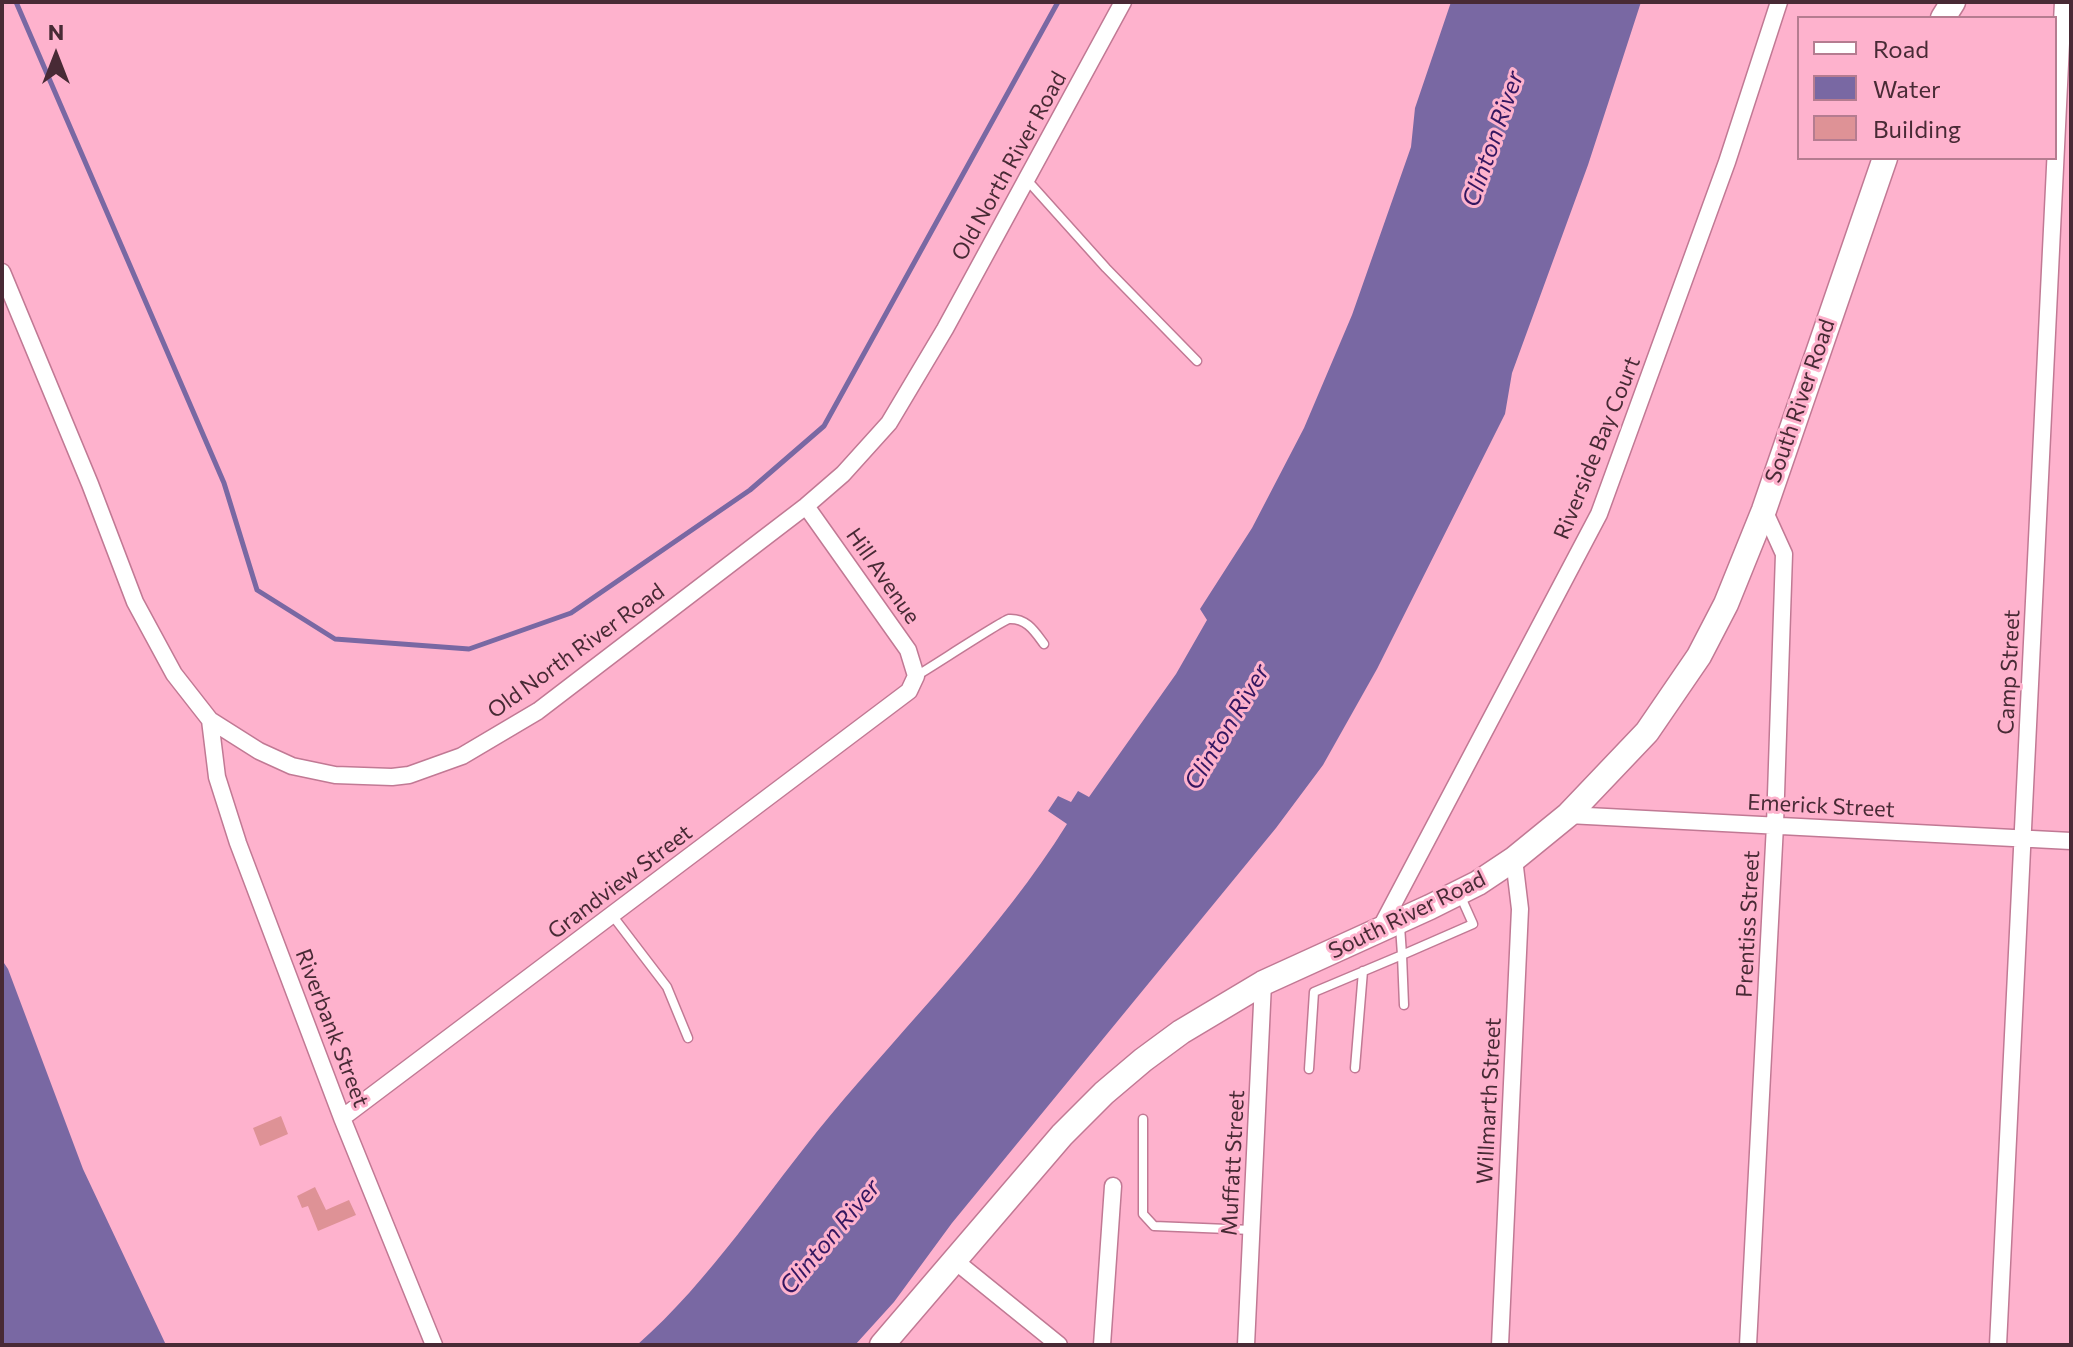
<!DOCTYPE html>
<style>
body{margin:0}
#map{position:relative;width:2073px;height:1347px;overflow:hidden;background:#feb2cd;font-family:Commissioner,sans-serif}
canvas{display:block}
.frame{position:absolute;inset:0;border:4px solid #482a35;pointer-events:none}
.legend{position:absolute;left:1797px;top:16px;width:260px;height:144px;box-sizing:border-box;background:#feb2cd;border:2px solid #b57c90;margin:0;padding:10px 14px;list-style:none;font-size:24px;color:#482a35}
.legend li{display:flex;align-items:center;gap:16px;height:40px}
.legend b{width:40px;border:2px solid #b57c90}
.north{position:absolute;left:16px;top:16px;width:80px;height:80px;-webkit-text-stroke:6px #feb2cd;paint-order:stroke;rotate:0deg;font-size:22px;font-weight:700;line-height:32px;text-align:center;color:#482a35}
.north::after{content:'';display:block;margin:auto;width:28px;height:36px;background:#482a35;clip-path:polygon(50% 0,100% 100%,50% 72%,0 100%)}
</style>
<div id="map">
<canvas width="2073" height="1347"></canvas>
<div class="frame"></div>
<ul class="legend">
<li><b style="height:10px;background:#fff"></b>Road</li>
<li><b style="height:22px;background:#7968a3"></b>Water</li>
<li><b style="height:22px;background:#de9296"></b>Building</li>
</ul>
<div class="north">N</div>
</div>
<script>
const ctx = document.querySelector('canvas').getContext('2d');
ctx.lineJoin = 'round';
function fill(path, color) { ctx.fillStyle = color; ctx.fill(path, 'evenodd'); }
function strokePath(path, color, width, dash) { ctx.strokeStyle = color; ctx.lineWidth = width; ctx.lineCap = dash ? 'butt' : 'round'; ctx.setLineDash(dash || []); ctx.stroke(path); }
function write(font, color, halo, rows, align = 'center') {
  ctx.font = font + ' Commissioner,sans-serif'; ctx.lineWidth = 6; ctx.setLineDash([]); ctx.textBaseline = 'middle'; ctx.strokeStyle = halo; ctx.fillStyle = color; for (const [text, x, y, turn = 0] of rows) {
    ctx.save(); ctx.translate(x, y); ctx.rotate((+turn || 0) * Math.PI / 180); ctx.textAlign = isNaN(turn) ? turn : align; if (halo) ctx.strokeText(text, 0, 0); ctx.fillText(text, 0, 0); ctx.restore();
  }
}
fill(new Path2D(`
 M1451,2H1641L1588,165L1512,373L1505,414L1377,669L1323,765L1276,828L952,1223L894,1302L855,1345H637C711,1280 766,1193 829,1117C909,1021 1001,930 1067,824L1048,811L1058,796L1071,802L1078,791L1089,797L1176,674L1207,620L1200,609L1252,528L1304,428L1352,315L1411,147L1415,108Z
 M2,960L8,969L83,1169L166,1345H2Z`), '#7968a3');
strokePath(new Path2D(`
 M16,2L224,483L257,590L335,639L469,649L571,613L750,490L824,426L1058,2`), '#7968a3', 5);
fill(new Path2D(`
 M281,1116L288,1134L260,1146L253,1128Z
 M315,1187L326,1210L349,1200L356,1215L318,1231L308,1206L302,1208L297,1196Z`), '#de9296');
const lane = new Path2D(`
 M1027,180L1106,268L1197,361
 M916,676C930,668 1003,620 1009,619C1027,618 1035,632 1044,644
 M612,915L667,987L688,1038
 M1400,926L1402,955L1473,924L1460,895
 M1355,1068L1363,971
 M1309,1069L1314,992L1402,955L1404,1005
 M1143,1119V1214L1154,1226L1252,1230`);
const street = new Path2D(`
 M2,272L90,484L135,602L174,674L210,720L259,751L292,766L335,775L392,777L409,775L462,756L538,711L806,506L843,474L889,423L945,329L1123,2
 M210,720L217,777L238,843L342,1118L434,1345
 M1568,815L2071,841
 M1380,929L1599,514L1727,162L1779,2
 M342,1118L909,691L916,676L908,650L806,506
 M954,1260L1059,1345
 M1102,1345L1113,1186
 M1246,1345L1263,983
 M1500,1345L1520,909L1514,859
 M1748,1345L1775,825L1784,554L1764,510
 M1998,1345L2063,2`);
const secondary = new Path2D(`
 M1943,18L1953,2
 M882,1345L1062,1135L1104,1093L1143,1060L1181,1032L1263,983L1430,907L1478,883L1514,859L1568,815L1647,732L1699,656L1726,604L1764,510L1885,158`);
strokePath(lane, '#c17994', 11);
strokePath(street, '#c17994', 19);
strokePath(secondary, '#c17994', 27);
strokePath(lane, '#fff', 8);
strokePath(street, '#fff', 16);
strokePath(secondary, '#fff', 24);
write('22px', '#482a35', '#feb2cd', [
 ["Old North River Road",1009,166,-61],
 ["South River Road",1800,401,-71],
 ["Riverside Bay Court",1597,448,-68],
 ["Hill Avenue",883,576,55],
 ["Old North River Road",576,651,-36],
 ["Camp Street",2009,672,-87],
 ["Emerick Street",1821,806,3],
 ["Grandview Street",620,882,-37],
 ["South River Road",1407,915,-26],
 ["Prentiss Street",1748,924,-87],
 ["Riverbank Street",332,1028,69],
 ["Willmarth Street",1489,1101,-87],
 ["Muffatt Street",1233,1163,-87]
]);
write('italic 24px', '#341760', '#feb2cd', [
 ["Clinton River",1493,139,-71],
 ["Clinton River",1227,727,-59],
 ["Clinton River",830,1237,-50]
]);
</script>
